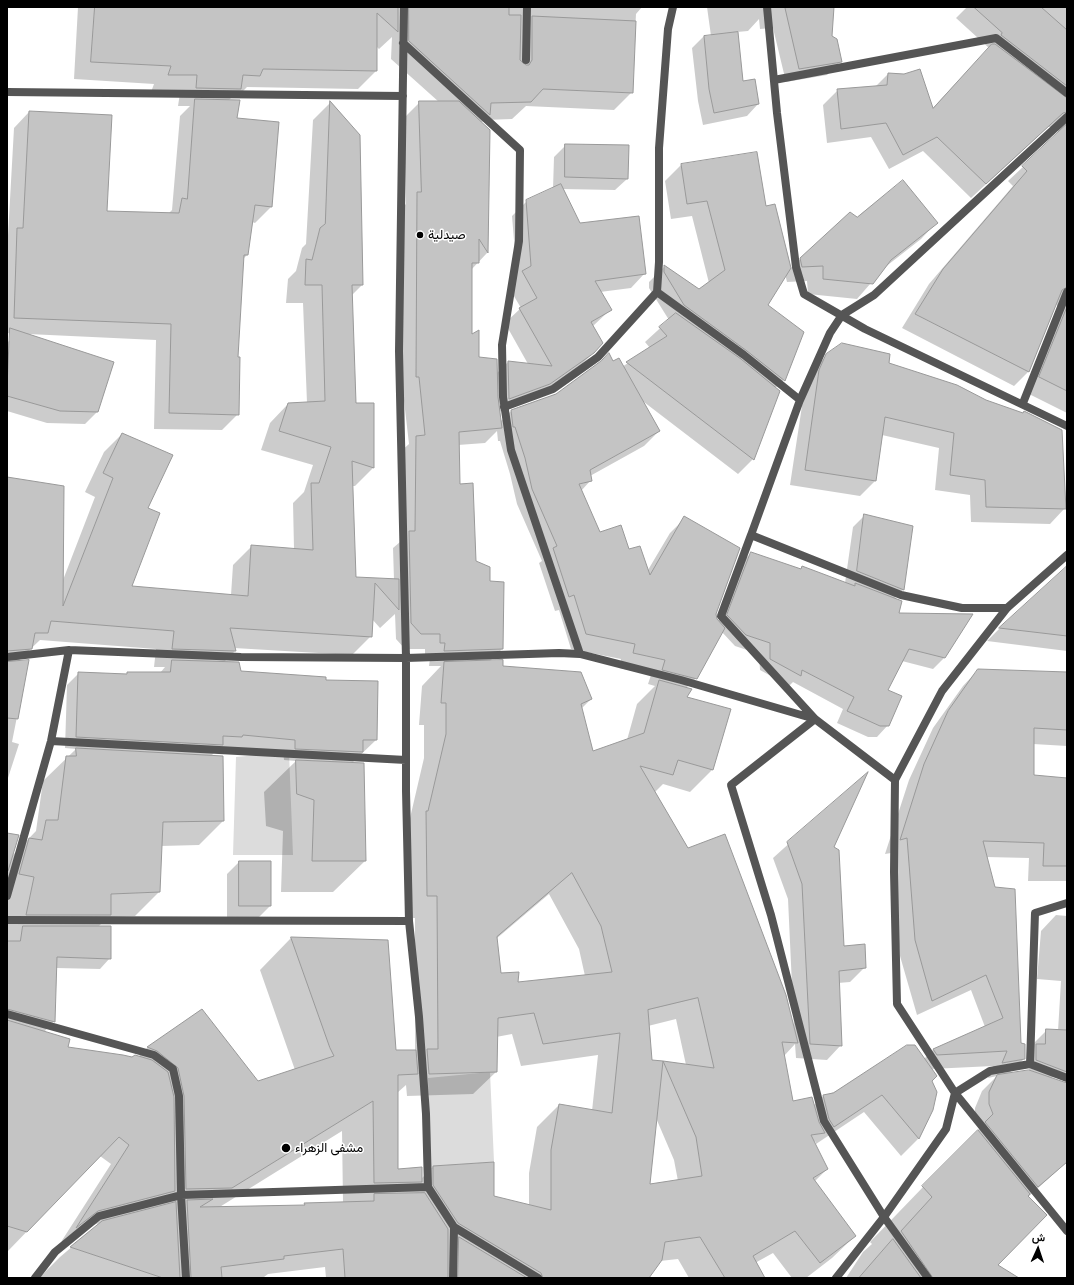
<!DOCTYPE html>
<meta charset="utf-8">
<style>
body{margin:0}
#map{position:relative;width:1074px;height:1285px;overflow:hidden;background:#fff;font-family:"Golos Text",Vazirmatn,sans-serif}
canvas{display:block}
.frame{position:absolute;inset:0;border:8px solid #000;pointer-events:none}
.north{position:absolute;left:1018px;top:1229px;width:40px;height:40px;-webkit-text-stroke:3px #fff;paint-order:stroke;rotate:3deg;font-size:11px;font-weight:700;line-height:16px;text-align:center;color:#000}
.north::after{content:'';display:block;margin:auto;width:14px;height:18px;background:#000;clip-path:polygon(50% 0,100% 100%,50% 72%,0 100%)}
</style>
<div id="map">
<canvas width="1074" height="1285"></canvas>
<div class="frame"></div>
<div class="north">ش</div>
</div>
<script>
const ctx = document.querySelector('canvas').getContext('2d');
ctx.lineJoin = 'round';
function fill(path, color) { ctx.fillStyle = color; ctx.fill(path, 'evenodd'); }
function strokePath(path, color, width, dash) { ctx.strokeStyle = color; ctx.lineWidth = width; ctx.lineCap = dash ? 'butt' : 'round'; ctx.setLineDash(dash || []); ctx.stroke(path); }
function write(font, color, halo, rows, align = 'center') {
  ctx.font = font + ' "Golos Text",Vazirmatn,sans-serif'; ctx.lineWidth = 3; ctx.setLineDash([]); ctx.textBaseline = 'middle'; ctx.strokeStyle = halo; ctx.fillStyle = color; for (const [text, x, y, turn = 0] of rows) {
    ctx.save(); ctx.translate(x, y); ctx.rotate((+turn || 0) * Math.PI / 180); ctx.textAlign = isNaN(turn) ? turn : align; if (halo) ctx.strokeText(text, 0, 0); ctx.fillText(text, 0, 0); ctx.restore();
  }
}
fill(new Path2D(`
 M289,752L293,855H233L236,757Z
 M490,1072L494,1162L440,1166L431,1169L428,1078Z`), '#dcdcdc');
fill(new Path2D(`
 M78,7H642L636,14L632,92L614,110L526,106L512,119L484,120L481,123L489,130L487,253L471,270V336L478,358L496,374L508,362L528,364L505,323L521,308L508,286L517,277L512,216L527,201L553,189L554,157L566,145L627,179L615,190L562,189L579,224L645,273L631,288L600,292L610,310L593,326L594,352L579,367L535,398L499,412L500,422L511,411L556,394L613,363L622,367L650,348L645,342L669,320L649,288V282L664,267L699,290L709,283L692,216L671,219L665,181L681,165L756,153L765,207L790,269L801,258L857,218L936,223L921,239L884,268L857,299L808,294L807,281L787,282L785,274L766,305L784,380L775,388L753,459L738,474L640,399L659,431L644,446L590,476L591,480L581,491L599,534L628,551L648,570L670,533L685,518L718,623L740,564L751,553L800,570L802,567L845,583L853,527L865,515L903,590L894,599L898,614L944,658L933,669L902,661L887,691L888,725L877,737H868L837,723L843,709L793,682L789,686L760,670L759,654L735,646L721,631L696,678L686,688V697L712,770L690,792L663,784L655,792L794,1029L788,899L773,858L865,775L832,848L843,947L865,967L850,982L838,983L841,1045L827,1060L796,1058L795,1044L784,1056L792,1103L813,1106L823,1096L924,1059L933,1050L985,1027L971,990L917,1015L900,956L891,853L885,854L909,780L933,728L963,686L978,670L1067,673V746L1033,744V776L1067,779V881H1028L1029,858L986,857L1018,1057L1023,1060L1008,1074L1029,1071L1031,1046L1047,1030L1058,1031L1061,981L1037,979L1041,931L1056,915L1067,916V1078L1046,1077L1067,1084V1162L1028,1197L997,1265L1017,1278H846L863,1252L872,1244L870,1242L979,1129L975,1119V1108L982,1091L997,1076L988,1078L993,1066L931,1069L932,1109L918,1139L901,1156L864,1112L816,1144L815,1141L813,1143L827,1169L814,1182L855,1236L832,1258L806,1278H792L773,1253L755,1263L764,1278H689L678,1259L660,1261L648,1278H326L325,1267L268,1274L264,1277L259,1278H39L60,1257L100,1223L78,1229L61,1242L111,1164L100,1156L7,1252V834L11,857L36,831L43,781L76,749L65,748L67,685L79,673L126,675L128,673H160L165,667H154L156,649L40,640L17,662L28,661L12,742L19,744L7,781V478L63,580L95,497L85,492L104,452L122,434L146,509L131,587L231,595L233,565L252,546L294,549L293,503L304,492L313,465L261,450L270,423L288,404L307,403L303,303H286L288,279L296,271L302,248L306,244L313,120L331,102L359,135L362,285L352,295L355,404H373V468L355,486H352L356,578L394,580L393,548L400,542V452L409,444L403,392H401L402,208L406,204L404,118L420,102H439L391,59L392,37L379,49L376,46V71L358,89L247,87L241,93H236L228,101L271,207L255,223L252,222L247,255L243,259L237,358L238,414L222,430L154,429L156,340L28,334L97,412L85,424L47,423L7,411V343L16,334L7,333V253L14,128L29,112L106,212L168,214L172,210L180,116L190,106H178L180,93L151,92L154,84L74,79ZM497,431L498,441H500L510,474L517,504L542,561L539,563L555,611L559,610L571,649L621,659L619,668L651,675L648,684L655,686L637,704L627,740L593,753L581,709L591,699L489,662L502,649L489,582L475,562L459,485L458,445L485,443ZM395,614L396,639L405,649H425V658H430L429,666H441L422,686L419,725H424V758L407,831L405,918H415V1051H395L387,941L291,938L260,970L295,1070L258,1082L201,1010L147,1048L138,1057L132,1059L66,1048L44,1032L54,1021L56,968L100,969L110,958L98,927L108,917L135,916L159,892L161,846L199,845L223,821L211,756L219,748L283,750L284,760L296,761L264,792L266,826L283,831L281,892H333L365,861L351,764L376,740L325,681L240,672L223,663L235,651L234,648L352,655L371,636L372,619L380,628ZM549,894L579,949L585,976L517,984L501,974L496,939ZM676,1019L686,1065L663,1062L661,1064L651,1060L648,1026ZM512,1034L521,1066L598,1055L592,1111L559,1105L537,1127L529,1173V1205L493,1197L433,1167L421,1179L397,1170V1093L406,1085L407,1096L473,1094L496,1072V1037ZM656,1118L674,1160L678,1181L648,1185ZM342,1131L343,1203L305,1204L303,1206L218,1208Z
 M707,7H830L831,37L841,61L827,75L786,82L773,28L760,29L759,19L748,31L737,32L742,82L758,104L747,116L703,125L698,101L692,48L704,36H711Z
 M967,7H1067V239L1046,290L1067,287V413L1025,392L1058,309L1056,303L1028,372L1014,386L902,328L929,284L1013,186L1008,181L1057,135L1058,131L1056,127H1048L971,198L923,151L889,169L871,137L827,143L823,105L838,90L875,87L888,74L932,109L989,48L956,18Z
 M827,355L888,363L1065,508L1050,524L971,522L970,495L935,490L939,448L882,435L875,481L860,496L790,485L805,386L812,371Z
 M1067,567V651L987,641L1000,628Z
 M239,862H270V906L258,918H227V874Z`), '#0003');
const building = new Path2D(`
 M95,7H398V32L377,13V71L263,69L260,76L243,75L241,89L196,88L197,75H168L171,66L91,62Z
 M409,7H509V15H521L520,60L526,65H529L532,60V16L636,21L633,93L543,89L531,102L491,103L490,115L409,41Z
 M803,7H834L832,36L837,39L842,62L799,69L785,8Z
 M974,7H1041L1067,30V86L1001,35L1002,33Z
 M738,32L743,81L755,79L759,104L714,113L709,89L704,36Z
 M992,44H995L1067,98V112L1063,113L986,184L937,137L903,155L886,123L841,129L837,89L887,85L888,73L904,74L920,69L933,108Z
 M195,99L240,100L237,118L279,122L272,207L255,205L248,255H244L238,357H240L239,415L169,413L171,324L14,318L17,228H23L29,111L112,115L107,211L179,213L182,198L187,199Z
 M330,101L360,135L363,285H352L356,403H374V468L352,461L356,577L399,579V610L375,583L372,637L230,628L236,651L172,649L174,631L51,621L48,633H35L32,649L7,651V477L64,486L63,606L113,478L103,473L122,433L173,455L148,508L160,513L132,586L248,596L251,545L313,550L311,483H319L331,447L279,431L288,403L325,401L322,285H305L306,259L312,260L320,228L325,224Z
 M419,101H459L490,130L488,253L479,239V263H472V334L479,330V357L497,359L498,397L502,428L459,432L460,484L473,483L476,561L490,567V581L504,582L503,649L444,651L445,643H440V634H421L411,623L409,531H415L416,436L425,435L419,377H416L417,192H421Z
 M1067,124V287L1062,290L1029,372L915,314L943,269L1027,171L1022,166Z
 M565,144L629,145L628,179L565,177Z
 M757,152L766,206L775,204L791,268L768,305L804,332L785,381L747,351L684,305L664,272V265L699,289L725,270L707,201L687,204L681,164Z
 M903,180L938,223L891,260L873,284L823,279V266L802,267L800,258L850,212L857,217Z
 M561,184L580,223L639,216L646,274L595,281L612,310L591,322L603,343L594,353L550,384L509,399L508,361L552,366L519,308L537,298L522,271L531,266L526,200Z
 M1067,307V391L1039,377Z
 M676,313L741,359L780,391L754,460L626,362L667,336L659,327Z
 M10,328L114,362L98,412L60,411L7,396Z
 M842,343L890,354L889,363L957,385L986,400L1023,413L1024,411L1062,430L1066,509L986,507L985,480L950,475L954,433L885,417L876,481L805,470L819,370L826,354Z
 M609,353L613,361L619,358L660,431L590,470L592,481L579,484L600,532L621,525L629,549L640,546L650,575L684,516L740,548L716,614L717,619L725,628L697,679L662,670L665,660L633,653L635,644L586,634L574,595L569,597L553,548L557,546L532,489L525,458L515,427H513L511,410L556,394L601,361Z
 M864,514L913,526L904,590L857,571Z
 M751,552L801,569L802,566L855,586V583L902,601L899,613L973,614L945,658L909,649L888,690L902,696L889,726H880L847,711L854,697L802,670L801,676L770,659V643L746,635L727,615Z
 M1067,566V636L999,628Z
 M29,660L18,719L7,718V662Z
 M172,660L239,662L241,671L326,677V680L378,681L377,740H363V752L295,749V740L243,735L242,737L223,736V745L76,737L78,672L127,674V672H170Z
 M503,660V666L581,672L592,699L581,704L593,751L644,733L659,680L692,689L687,697L731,709L713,770L678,760L673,775L640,766L688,848L725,834L786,995L798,1043L782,1042L793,1101L812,1097L819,1122L825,1133L811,1135L828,1169L813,1178L856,1236L820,1263L795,1231L753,1256L765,1278H725L700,1237L665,1242L662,1260L649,1278H543L541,1273L458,1223L433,1185V1166L494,1162V1196L551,1210V1150L559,1104L612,1113L620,1033L543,1044L534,1013L498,1018L497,1072L429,1074L427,1049H438L437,896H427L426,811H428L446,734V703H441L444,662ZM572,873L601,926L612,972L518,982L519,972L501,973L497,937ZM698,998L714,1068L663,1061L696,1137L702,1176L650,1184L663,1061L652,1060L648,1010Z
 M978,669L1067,672V730L1034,728V775L1067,778V866H1043L1044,843L983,841L995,887L1015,889L1021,1043L1025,1044V1059L1002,1063L1007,1051L937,1055L933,1049L1003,1018L986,975L932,1001L915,940L907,838L900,840L924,764L948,711Z
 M76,748L223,756L224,821L163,822L160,892L111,894V915H26L34,877L19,874L29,838L42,840L46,820H58L66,756H76Z
 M296,760L364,763L366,861H312L314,800L297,794Z
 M868,772L834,847L839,850L844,946L865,944L866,968L839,971L842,1046L810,1044L802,884L787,842Z
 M7,833L19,835L8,871H7Z
 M239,861H271V906H239Z
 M23,926H111V959L57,957L55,1022L7,1009V941H20Z
 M291,937L388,940L396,1050H416L418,1074L398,1075V1169L422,1167V1182L374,1183L373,1101L232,1188L186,1189L184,1096L178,1068L157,1051L147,1047L202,1009L258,1081L334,1056L330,1048Z
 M7,1020L70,1039L68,1047L123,1055L132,1057L135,1055L152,1060L168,1072L174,1097L175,1191L98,1211L76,1228L129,1145L119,1137L27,1232L7,1226Z
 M1046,1029L1067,1030V1072L1036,1060V1044H1045Z
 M907,1045H915L937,1076L932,1081L937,1092L933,1110L919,1139L882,1095L834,1127L829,1119L823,1095L833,1093Z
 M1029,1070L1067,1083V1162L1038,1187L985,1122L993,1114L989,1104V1092L997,1075Z
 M978,1130L1030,1194L1028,1196L1047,1215L998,1265L1019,1278H933L901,1231L932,1197L922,1186Z
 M425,1193L448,1229V1278H345L343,1249L284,1256V1259L221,1267L222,1278H191L187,1200L213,1199L200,1207L305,1205L304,1203L374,1201V1194Z
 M176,1202L180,1278H163L70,1247L102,1221Z
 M459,1237L527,1278H458Z
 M893,1239L921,1278H859Z`);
fill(building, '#c4c4c4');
strokePath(building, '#999', 1);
strokePath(new Path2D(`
 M404,7L399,351L406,658V791L409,921L419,1017L426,1114L428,1187L454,1227L453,1278
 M767,7L777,113L796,267L804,294L865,329L1067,426
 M403,43L520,150L519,241L502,345L503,397L511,450L580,654
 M526,60L527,7
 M774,80L996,38L1067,93
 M7,92L403,96
 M657,292L744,355L800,400
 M1023,403L1067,292
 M504,407L553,389L598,357L657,292L659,262V148L668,29L673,7
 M751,535L721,616L815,719L731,785L771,915L824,1121L884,1217L928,1278
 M1067,555L1007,608L942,691L895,780L894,872L897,1004L955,1093L1067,1231
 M1007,608H962L901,595L751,535L800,400L830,333L842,315L874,295L1067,117
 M7,657L69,650L241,657L406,658L559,653L580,654L681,680L815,719L895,780
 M51,741L406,760
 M7,896L51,741L69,650
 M7,920L409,921
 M7,1014L154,1055L173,1069L179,1096L181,1195L186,1278
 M1030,1064L1035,913L1067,903
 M454,1227L538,1278
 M35,1278L55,1252L99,1216L181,1195L428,1187
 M836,1278L884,1217L946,1129L955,1093L990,1071L1030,1064L1067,1078`), '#555', 8);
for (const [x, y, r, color] of [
 [420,235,4,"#000"],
 [286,1148,5,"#000"]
]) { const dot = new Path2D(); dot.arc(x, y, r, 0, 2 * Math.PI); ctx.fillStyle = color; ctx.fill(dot); strokePath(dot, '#fff', 1.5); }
write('13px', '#000', '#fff', [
 ["صيدلية",428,235],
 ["مشفى الزهراء",295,1148]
], 'left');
</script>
